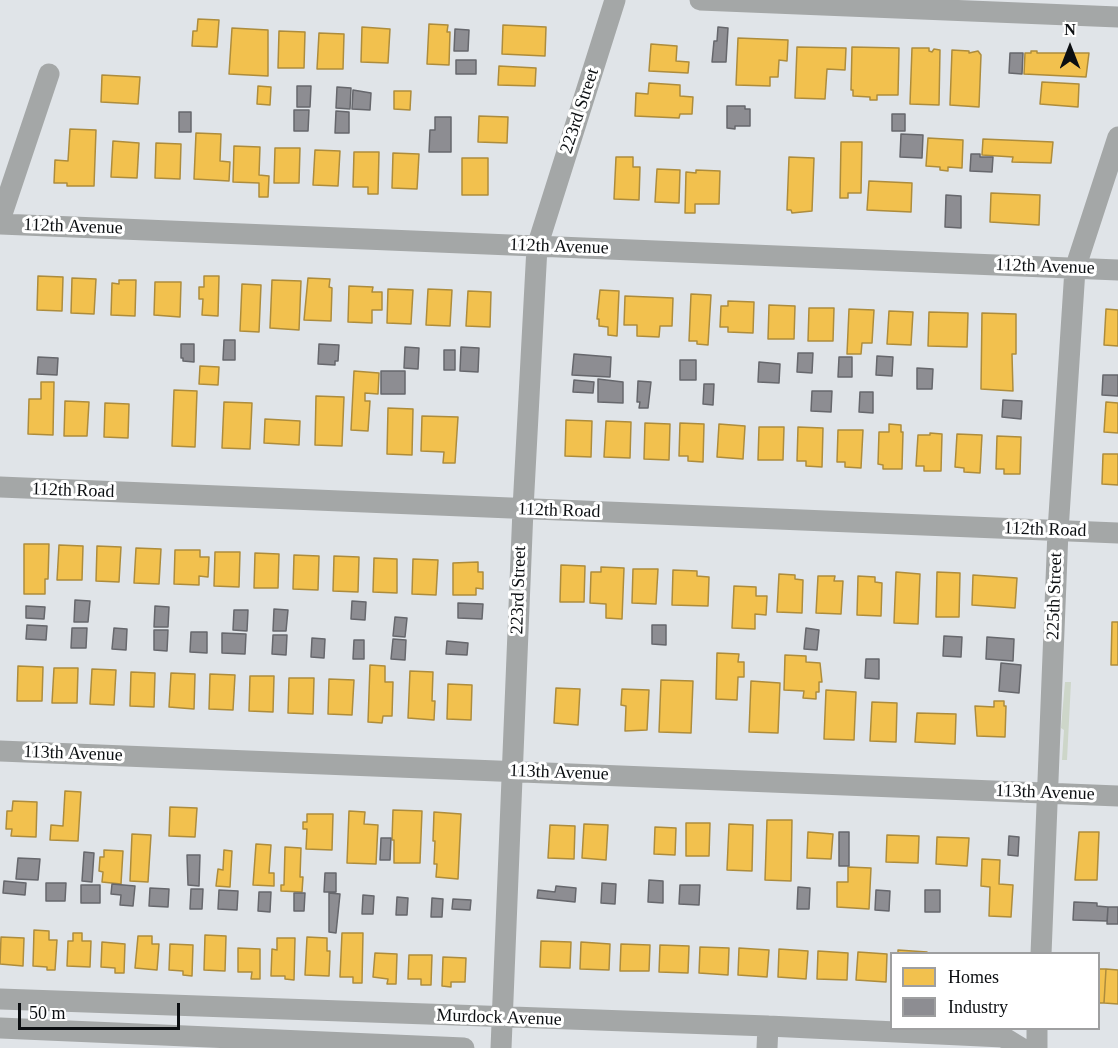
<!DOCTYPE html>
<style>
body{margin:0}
#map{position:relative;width:1118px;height:1048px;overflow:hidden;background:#e0e4e8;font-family:"Times New Roman",serif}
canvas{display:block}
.legend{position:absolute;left:890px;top:952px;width:210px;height:78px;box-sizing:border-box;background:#fff;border:2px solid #9e9fa0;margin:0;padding:8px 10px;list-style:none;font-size:18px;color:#0c0f12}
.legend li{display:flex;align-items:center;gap:12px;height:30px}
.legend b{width:30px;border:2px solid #9e9fa0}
.north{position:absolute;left:1040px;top:18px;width:60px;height:60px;-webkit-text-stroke:4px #fff;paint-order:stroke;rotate:0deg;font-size:16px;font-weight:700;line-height:24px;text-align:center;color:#0c0f12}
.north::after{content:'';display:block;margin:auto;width:21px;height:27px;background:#0c0f12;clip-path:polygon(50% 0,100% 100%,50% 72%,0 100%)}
.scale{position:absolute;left:18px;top:1003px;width:162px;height:27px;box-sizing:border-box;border:3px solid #0c0f12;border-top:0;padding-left:8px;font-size:18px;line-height:21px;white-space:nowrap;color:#0c0f12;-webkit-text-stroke:4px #fff;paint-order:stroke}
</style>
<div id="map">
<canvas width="1118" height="1048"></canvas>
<ul class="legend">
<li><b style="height:16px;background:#f2c14e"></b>Homes</li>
<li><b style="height:16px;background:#8d8d92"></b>Industry</li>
</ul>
<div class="north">N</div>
<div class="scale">50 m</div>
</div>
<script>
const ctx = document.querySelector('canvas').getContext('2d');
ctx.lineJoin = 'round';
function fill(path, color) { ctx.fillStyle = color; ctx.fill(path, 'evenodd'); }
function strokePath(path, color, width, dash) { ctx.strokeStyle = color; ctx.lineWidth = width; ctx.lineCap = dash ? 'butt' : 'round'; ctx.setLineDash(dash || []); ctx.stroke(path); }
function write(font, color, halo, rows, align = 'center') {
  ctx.font = font + ' "Times New Roman",serif'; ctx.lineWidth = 6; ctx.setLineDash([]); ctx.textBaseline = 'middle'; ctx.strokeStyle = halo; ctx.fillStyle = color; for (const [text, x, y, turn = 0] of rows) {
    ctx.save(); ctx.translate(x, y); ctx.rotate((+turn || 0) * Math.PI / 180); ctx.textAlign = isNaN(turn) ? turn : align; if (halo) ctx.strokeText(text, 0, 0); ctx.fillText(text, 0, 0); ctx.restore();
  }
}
fill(new Path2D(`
 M1065,682H1071L1067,760H1062L1064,730L1061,728Z`), '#cdd6c9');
const homes = new Path2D(`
 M198,19L219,20L217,47L192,46L193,31H197Z
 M429,24L448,25L447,32H450L449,65L427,64Z
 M503,25L546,27L545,56L502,54Z
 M362,27L390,29L388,63L361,62Z
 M232,28L268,30V76L229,74Z
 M279,31L305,32L304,68H278Z
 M319,33L344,34L343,69H317Z
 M738,38L788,40L787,61L779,60L778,77H770V86L736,85Z
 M651,44L677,46L676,61L689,62L688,73L649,71Z
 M797,47L846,48L845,70L827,69L825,99L795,98Z
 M852,47L899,48L898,95H877V100H870V97L853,96V90H851Z
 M912,48H929V51L932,52L934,49L940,50L939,105L910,104Z
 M952,50L969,51V53L978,51L981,55L979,107L950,105Z
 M1031,51H1037V53H1089L1086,77L1024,74L1025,53H1031Z
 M499,66L536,68L535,86L498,85Z
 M102,75L140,77L138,104L101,102Z
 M1042,82L1079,84L1078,107L1040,104Z
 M649,83L680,85V96L693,97L692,114H680L679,118L635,116L636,93L648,94Z
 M258,86L271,87L270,105L257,104Z
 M394,91H411L410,110L394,109Z
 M479,116L508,117L507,143L478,142Z
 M70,129L96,130L94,186H67V183H54L55,160L68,161Z
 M196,133L221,134L220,161L230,162L229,181L194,179Z
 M928,138L963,140L962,168L948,167V171L940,170V167L926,166Z
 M983,139L1053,142L1051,163L1012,162L1013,157L982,155Z
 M113,141L139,143L137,178L111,177Z
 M841,142H862L861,193H848V198H840Z
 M156,143L181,144L180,179L155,178Z
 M234,146L260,147L259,175L269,176L268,197H259V183L233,182Z
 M275,148H300L299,183H274Z
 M315,150L340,151L338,186L313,185Z
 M354,152H379L378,194H368V187H353Z
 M393,153L419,154L417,189L392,188Z
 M616,157H633V167H640L639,200L614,199Z
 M789,157L814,158L812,211L792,213L791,210H787Z
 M462,158H488V195H462Z
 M657,169L680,170L679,203L655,202Z
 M696,170L720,171L719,204H695V213H685L686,172L696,173Z
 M869,181L912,183L911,212L867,210Z
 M991,193L1040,195L1039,225L990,222Z
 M38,276L63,277L62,311L37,310Z
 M204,276H219L218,316L202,315L203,299H199V287H204Z
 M72,278L96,279L94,314L71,313Z
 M308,278L330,279L329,287L332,288L331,321L304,320Z
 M119,280H136L135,316L111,315L112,283L119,284Z
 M272,280L301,281L299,330L270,328Z
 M155,282H181L180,317L154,315Z
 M242,284L261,285L259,332L240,331Z
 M349,286L373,287L372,292H382V310H372V323L348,322Z
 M388,289L413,290L411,324L387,323Z
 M428,289L452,290L450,326L426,325Z
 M600,290L619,291L617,336L608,335V327L599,326V319H597Z
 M468,291L491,292L490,327L466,326Z
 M691,294L711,295L708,345L697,344V341H689Z
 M625,296L673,298L672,326H660L659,337L637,336V325H624Z
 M728,301L754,302L753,333L728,332V327H720L721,306H728Z
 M769,305L795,306L794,339H768Z
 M809,308H834L833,341H808Z
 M849,309L874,310L872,343H862L861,354H847Z
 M1106,309L1118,310V346L1104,345Z
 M889,311L913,312L911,345L887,344Z
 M929,312L968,313L967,347L928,346Z
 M982,313L1016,314V354H1012L1013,391L981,389Z
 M200,366L219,367L218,385L199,384Z
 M354,371L379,373L378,394L365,393V401H370L368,431L351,430Z
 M41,382H54L53,435L28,434L29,399H41Z
 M174,390L197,391L195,447L172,446Z
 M316,396L344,397L342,446L315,445Z
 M65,401L89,402L87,436H64Z
 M224,402L252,403L250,449L222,448Z
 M1106,402L1118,403V433L1104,432Z
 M105,403L129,404L128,438L104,437Z
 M388,408L413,409L412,455L387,454Z
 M422,416L458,417L455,463H443L444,452L421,451Z
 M265,419L300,421L299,445L264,443Z
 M566,420L592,421L591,457L565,456Z
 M606,421L631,422L630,458L604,457Z
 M645,423L670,424L669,460L644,459Z
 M680,423L704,424L703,462L688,461V456H679Z
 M719,424L745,426L743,459L717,457Z
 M889,424L901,425V432H903L902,469H883V465L878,464L879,432H889Z
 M759,427H784L783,460H758Z
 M798,427L823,428L822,467L806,466V461H797Z
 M838,430H863L861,468L845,467V462H837Z
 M930,433L942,434L941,471H924V466H916L918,435H930Z
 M957,434L982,435L980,473L964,472V468L955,467Z
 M997,436L1021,437L1020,474H1004V469H996Z
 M1103,454H1118V485L1102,484Z
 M24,544H49L48,579H45V594H24Z
 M59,545L83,546L82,580H57Z
 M97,546L121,547L119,582L96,581Z
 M136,548L161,549L159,584L134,583Z
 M175,550H200V557H209L208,577L199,576V585L174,584Z
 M215,552H240L239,587L214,586Z
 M255,553L279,554L278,588H254Z
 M294,555L319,556L318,590L293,589Z
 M334,556L359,557L358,592L333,591Z
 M374,558L397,559V593L373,592Z
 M413,559L438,560L436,595L412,594Z
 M478,562V572H483V589L476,588V595H453V563Z
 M561,565L585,566L584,602H560Z
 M601,567L624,568L622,619L606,618V604L590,603L591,572H601Z
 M633,569H658L656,604L632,603Z
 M673,570L697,571V576L709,577L708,606L672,605Z
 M896,572L920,574L918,624L894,623Z
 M937,572L960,573L959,617H936Z
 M779,574L795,575V579L803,580L802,613L777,612Z
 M973,575L1017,578L1015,608L972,605Z
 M818,576H835L834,581H843L841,614L816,613Z
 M858,576L875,577V582L882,583L881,616L857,615Z
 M734,586L756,587V596H767L766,615L755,614V629L732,628Z
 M1112,622H1118V665H1111Z
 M717,653L739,654L738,662H744V677H738L737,700L716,699Z
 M785,655L806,656V662L820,663L822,682H819V692H816V699L803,698L804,691L784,690Z
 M370,665L385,666V682H393L392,716H383L382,723L368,722Z
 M18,666L43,667L42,701H17Z
 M54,668H78L77,703H52Z
 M92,669L116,670L114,705L90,704Z
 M410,671L433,672L432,701H435L434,720L408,718Z
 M131,672L155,673L154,707L130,706Z
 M171,673L195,674L194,709L169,707Z
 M210,674L235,675L233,710L209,709Z
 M250,676H274L273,712L249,711Z
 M289,678H314L313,714L288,713Z
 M329,679L354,680L352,715L328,714Z
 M661,680L693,681L691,733L659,732Z
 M751,681L780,683L778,733L749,732Z
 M448,684L472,685L471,720L447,719Z
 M556,688L580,689L578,725L554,723Z
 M622,689L649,690L647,730L625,731L626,706L621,705Z
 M826,690L856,692L854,740L824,739Z
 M994,701H1004V706H1006L1005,737L977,736L975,706L994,707Z
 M872,702L897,703L896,742L870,741Z
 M917,713L956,714L955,744L915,742Z
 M65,791L81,792L78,841L50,840L51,825L63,826Z
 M13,801L37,802L36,837L11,836L12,829H6L7,811H12Z
 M170,807L197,808L195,837L169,836Z
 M393,810L422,811L420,863H394V840H392Z
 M349,811L365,812L364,824L378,825L376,864L347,863Z
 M434,812L461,814L458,879L436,877L437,864H434L435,841H433Z
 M307,814H333L332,850L306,849L307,829H303V822H307Z
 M767,820H792L791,881L765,880Z
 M686,823H710L709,856H686Z
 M584,824L608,825L606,860L582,858Z
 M729,824L753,825L752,871L727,870Z
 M550,825L575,826L574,859L548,858Z
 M655,827L676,828L675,855L654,854Z
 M808,832L833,834L831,859L807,858Z
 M1079,832H1099L1097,880H1075Z
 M132,834L151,835L148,882L130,881Z
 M887,835L919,836L918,863L886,862Z
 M937,837L969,838L967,866L936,864Z
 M256,844L271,845L269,873H274V886L253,885Z
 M285,847L301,848L300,877H303L302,892L281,891V885H284Z
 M104,850L123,851L121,884L102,882L103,872L99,871L100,857H104Z
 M224,850L232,851L230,887L216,886L218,869L223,870Z
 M982,859L1000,860L999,884L1013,885L1011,917L989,916L990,887L981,886Z
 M848,867L871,868L869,909L837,907V882H848Z
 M34,930L49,931V940H57L55,970H47V967L33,966Z
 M73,933H82V941H91L90,967L67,966L68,941H73Z
 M342,933H363L362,983H353V977H340Z
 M205,935L226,936L225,971L204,970Z
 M138,936H152V944H159L157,970L135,968Z
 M1,937L24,938L23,966L0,964Z
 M307,937L327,938V951H330L329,976L305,975Z
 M277,938H295L294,980L285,979V976H271L272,949L277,950Z
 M541,941L571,942L570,968L540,967Z
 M102,942L125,944L124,973H115V968L101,967Z
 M581,942L610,944L609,970L580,969Z
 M170,944L193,945L192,976L183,975V971L169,970Z
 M621,944L650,945L649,971H620Z
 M660,945L689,946L688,973L659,972Z
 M700,947L729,948L728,975L699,973Z
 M238,948L260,949V979H251L252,972H238Z
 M739,948L769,950L767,977L738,975Z
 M779,949L808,951L806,979L778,977Z
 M898,950L927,952V954H898Z
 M818,951L848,953L847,980L817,979Z
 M858,952L887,954L886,982L856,980Z
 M375,953L397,954L396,984H387L388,979L373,977Z
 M409,955H432L431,985H421V979H408Z
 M443,957L466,958L465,982H451V987L442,986Z
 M1098,969H1106L1104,1003H1098Z
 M1106,969L1118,970V1004L1104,1003Z`);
fill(homes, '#f2c14e');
strokePath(homes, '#ad8c3c', 1.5);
const industry = new Path2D(`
 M718,27L728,28L726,62H712L714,41H717Z
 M455,29L469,30L468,51H454Z
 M1010,53H1023L1022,74L1009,73Z
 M456,60H476V74H456Z
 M297,86H311L310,107H297Z
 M337,87L351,88L350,109L336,108Z
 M353,90L371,93L370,110L352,109Z
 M727,106H745V109H750V126H735V129L727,128Z
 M294,110H309L308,131H294Z
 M336,111L349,112V133H335Z
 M179,112H191V132H179Z
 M892,114H905V131H892Z
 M435,117H451V152H429L430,130H435Z
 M901,134L923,135L922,158L900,157Z
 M971,154H980V157H993L992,172L970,171Z
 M946,195L961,196V228L945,227Z
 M224,340H235V360H223Z
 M181,344H194V362L183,361V358H181Z
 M319,344L339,345L338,361H335V365L318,364Z
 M405,347L419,348L418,369L404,368Z
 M461,347L479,348L478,372L460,371Z
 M444,350H455V370H444Z
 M798,353H813L812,373L797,372Z
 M574,354L611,357L610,377L572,375Z
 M877,356L893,357L892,376L876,375Z
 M38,357L58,358L57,375L37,374Z
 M839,357H852V377H838Z
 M680,360H696V380H680Z
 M759,362L780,364L779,383L758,382Z
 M917,368L933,369L932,389H917Z
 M381,371H405V394H381Z
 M1103,375H1118V396L1102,395Z
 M598,379L623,382V403L598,402Z
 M574,380L594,382L593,393L573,392Z
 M638,381L651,382L648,408H639L640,402H637Z
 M704,384H714L713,405L703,404Z
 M812,391H832L831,412L811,411Z
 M860,392H873V413L859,412Z
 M1003,400L1022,401L1021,419L1002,417Z
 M75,600L90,601L88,622H74Z
 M352,601L366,602L365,620L351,619Z
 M458,603L483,604L482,619L458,618Z
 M26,606L45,607L44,619L26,618Z
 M155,606L169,607L168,627H154Z
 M274,609L288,610L286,631H273Z
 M234,610H248L247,631L233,630Z
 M395,617L407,618L405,637L393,636Z
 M27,625L47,626L46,640L26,639Z
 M652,625H666V645L652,644Z
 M72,628H87L86,648H71Z
 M114,628L127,629L126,650L112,649Z
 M806,628L819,630L817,650L804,649Z
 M154,630H168L167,651L154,650Z
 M191,632H207V653L190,652Z
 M222,633L246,634L245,654L222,653Z
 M273,635H287L286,655L272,654Z
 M944,636L962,637L961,657L943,656Z
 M987,637L1014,639L1013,661L986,659Z
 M312,638L325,639L324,658L311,657Z
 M393,639L406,640L405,660L391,659Z
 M354,640H364V659H353Z
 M447,641L468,643L467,655L446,654Z
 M866,659H879V679L865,678Z
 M1001,663L1021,665L1019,693L999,691Z
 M839,832H849V866H839Z
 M1009,836L1019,837L1018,856L1008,855Z
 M381,838H391L390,860H380Z
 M84,852L94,853L92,882L82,881Z
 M187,855H200L199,886L188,885Z
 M18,858L40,859L38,880L16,879Z
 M325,873H336V892H324Z
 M649,880L663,881V903L648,902Z
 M4,881L26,883L25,895L3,893Z
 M46,883H66L65,901H46Z
 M602,883L616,884L615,904L601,903Z
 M112,884L135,886L133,906L120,905L121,895L111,894Z
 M81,885H100V903H81Z
 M680,885H700L699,905L679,904Z
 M556,886L576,888L575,902L537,898L538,890L555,892Z
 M798,887L810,888L809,909H797Z
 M150,888L169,889L168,907L149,906Z
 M191,889H203L202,909H190Z
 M219,890L238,891L237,910L218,909Z
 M876,890L890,891L889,911L875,910Z
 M925,890H940V912H925Z
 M259,892H271L270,912L258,911Z
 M294,893H305L304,911H294Z
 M329,893L340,894L336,933L329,932Z
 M363,895L374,896L373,914H362Z
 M397,897L408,898L407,915H396Z
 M432,898L443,899L442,917H431Z
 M453,899L471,900L470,910L452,909Z
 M1074,902L1097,903V906L1108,907L1107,921L1073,920Z
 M1108,907H1118V924H1107Z`);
fill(industry, '#8d8d92');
strokePath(industry, '#66676c', 1.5);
strokePath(new Path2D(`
 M700,0L1118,17
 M0,220L49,74
 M0,224L1118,270
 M0,487L1118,533
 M0,751L1118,796
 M1041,954L1058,531L1075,269L1118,137
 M0,999L768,1026L1003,1037L1021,1048
 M0,1028L464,1048
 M501,1048L523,509L537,247L615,0
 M767,1048L768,1026
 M1037,1048V1028`), '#a4a7a7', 21);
write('18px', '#0c0f12', '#fff', [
 ["223rd Street",580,111,-72],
 ["112th Avenue",73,227,2],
 ["112th Avenue",559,247,2],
 ["112th Avenue",1045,267,2],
 ["112th Road",73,491,2],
 ["112th Road",559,511,2],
 ["112th Road",1045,530,2],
 ["223rd Street",519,590,-88],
 ["225th Street",1055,596,-88],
 ["113th Avenue",73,754,2],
 ["113th Avenue",559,773,2],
 ["113th Avenue",1045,793,2],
 ["Murdock Avenue",499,1018,2]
]);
</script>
